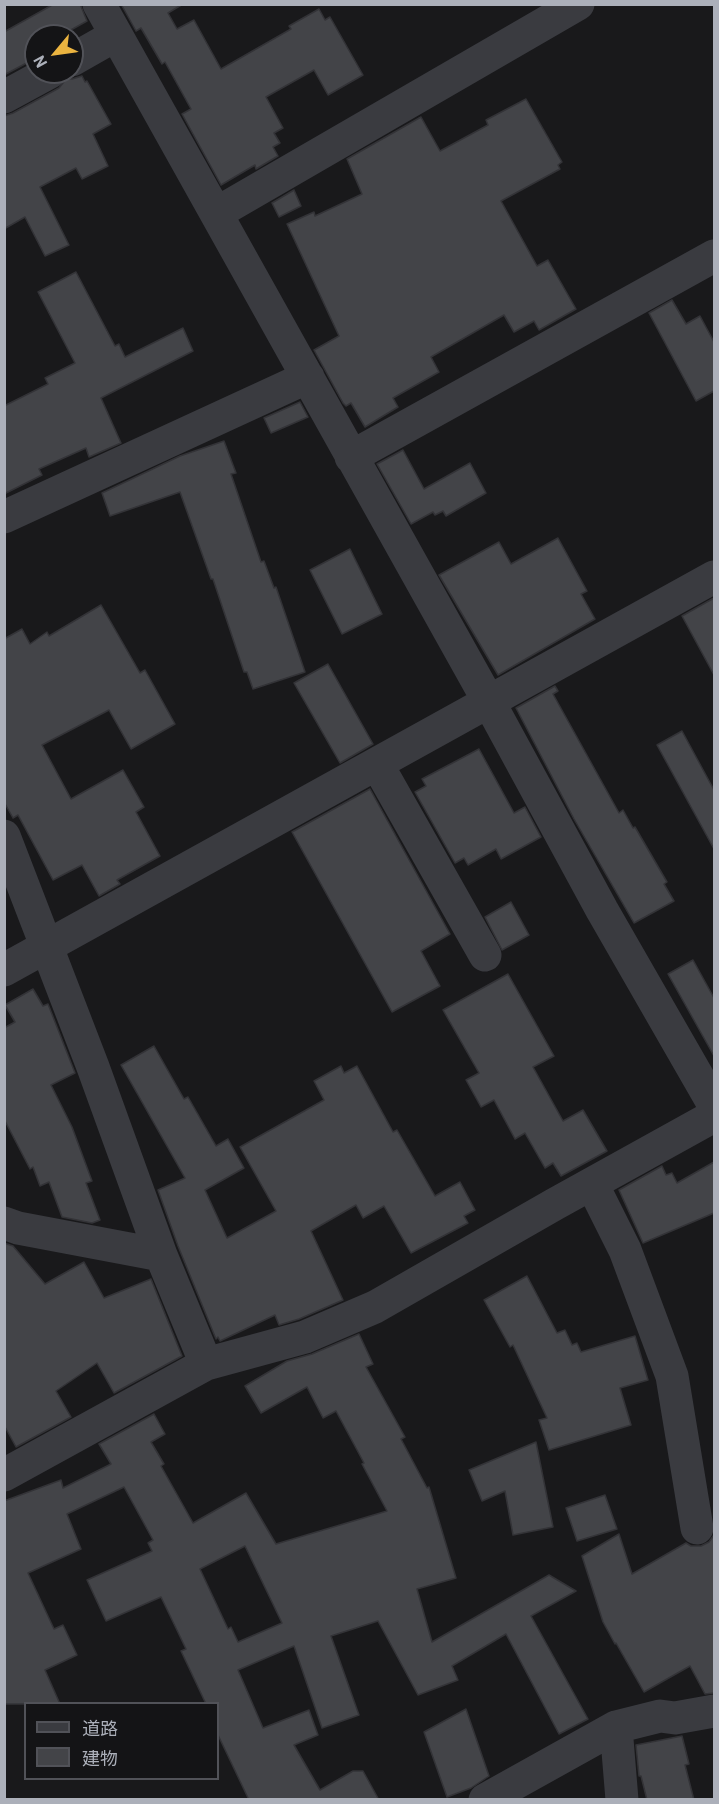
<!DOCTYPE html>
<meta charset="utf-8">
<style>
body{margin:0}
#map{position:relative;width:719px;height:1804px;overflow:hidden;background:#19191b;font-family:Barlow,"Noto Sans JP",sans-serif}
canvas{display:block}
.frame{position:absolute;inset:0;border:6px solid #acb0ba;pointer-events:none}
.legend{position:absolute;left:24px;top:1702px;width:195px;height:78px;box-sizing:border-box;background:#141416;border:2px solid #515258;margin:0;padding:8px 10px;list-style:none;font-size:18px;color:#acb0ba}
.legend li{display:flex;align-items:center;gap:12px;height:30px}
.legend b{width:30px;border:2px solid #515258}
.north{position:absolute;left:24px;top:24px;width:60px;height:60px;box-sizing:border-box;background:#141416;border:2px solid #515258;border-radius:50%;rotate:241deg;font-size:16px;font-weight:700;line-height:24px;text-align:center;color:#acb0ba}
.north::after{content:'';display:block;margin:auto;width:21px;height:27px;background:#ebb440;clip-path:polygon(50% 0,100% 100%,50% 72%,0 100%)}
</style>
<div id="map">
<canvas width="719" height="1804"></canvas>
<div class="frame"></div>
<ul class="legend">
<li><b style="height:8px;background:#3a3b40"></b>道路</li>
<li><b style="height:16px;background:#434448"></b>建物</li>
</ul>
<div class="north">N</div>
</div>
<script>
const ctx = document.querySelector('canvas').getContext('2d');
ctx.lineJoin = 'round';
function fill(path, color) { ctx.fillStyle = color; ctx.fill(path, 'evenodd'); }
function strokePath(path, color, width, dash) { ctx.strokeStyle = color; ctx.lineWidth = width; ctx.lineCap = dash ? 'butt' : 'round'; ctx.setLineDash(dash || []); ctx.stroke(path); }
const building = new Path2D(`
 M54,4H80L87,21L60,36H36V58L4,75V32Z
 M121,4H183L168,13L177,29L194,20L221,69L291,29L289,26L319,9L325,20L330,17L363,75L328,95L314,70L266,97L283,128L274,133L280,143L273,147L278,156L256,169L255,165L221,185L182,114L191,109L165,62L162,64L141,28L136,31Z
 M82,76L85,82L87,81L111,124L93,134L108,166L82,179L76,168L40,187L69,245L45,256L25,217L4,229V116L13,113L59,88L67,78L72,79Z
 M526,99L562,162L558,165L560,169L501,201L537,266L548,260L576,309L539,330L534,321L514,332L504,315L431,357L439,372L393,398L398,407L365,427L351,403L346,406L343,403L314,350L339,336L287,224L314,212L315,216L362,194L347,159L421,117L440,151L488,125L486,120Z
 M294,190L301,206L279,217L272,203Z
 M76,272L115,346L119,344L125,357L183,328L193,351L101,398L121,443L89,457L86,448L39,469L42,475L4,494V406L48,384L45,378L75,363L38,292Z
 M672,300L686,324L700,316L714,342V391L696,401L649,313Z
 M300,402L308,417L271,433L264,418Z
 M224,441L236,473L231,474L261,562L264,561L274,588L276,587L305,672L253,689L247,672H244L213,579H211L180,492L110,516L102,493L180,456Z
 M403,450L424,489L470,463L486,493L446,516L443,511L435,515L433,512L411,524L377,464Z
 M558,538L587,591L581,594L595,619L498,675L439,575L499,542L511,564Z
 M350,549L382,614L342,634L310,570Z
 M714,598V675L682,616Z
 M101,605L140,673L145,670L175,724L131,749L109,710L42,745L71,799L123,770L144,807L136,812L160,856L117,880L120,884L99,896L82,865L53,880L18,815L13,818L4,802V639L22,629L30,644L47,632L49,636Z
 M328,664L373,744L340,763L294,683Z
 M555,686L558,691L553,694L619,813L623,810L633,828L635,827L667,882L664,884L674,901L634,923L574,819L516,708Z
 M682,731L714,790V849L657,745Z
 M479,749L514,813L525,807L541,837L501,859L496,849L468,865L464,858L455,863L415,792L426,786L422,779Z
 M370,789L450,934L421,951L440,986L392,1012L292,832Z
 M511,902L529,935L502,950L485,917Z
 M693,960L714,998V1056L668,974Z
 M508,974L554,1056L533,1067L563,1121L583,1110L607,1151L561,1176L553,1163L545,1168L525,1133L515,1139L494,1100L481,1107L466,1080L479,1073L443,1010Z
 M33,989L43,1006L48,1004L75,1073L51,1085L72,1127L92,1181L86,1183L100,1220L92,1223L62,1217L49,1182L40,1186L33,1167L30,1169L4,1119V1028L15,1022L5,1005Z
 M154,1046L184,1099L188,1097L216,1146L228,1139L244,1168L205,1190L227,1238L276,1211L240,1147L324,1100L314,1081L341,1066L344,1073L357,1066L393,1132L397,1130L435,1196L460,1182L475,1210L464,1216L468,1223L411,1253L384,1206L363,1218L356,1205L311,1231L343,1300L299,1319L279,1325L275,1315L220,1341L218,1337L216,1339L178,1246L158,1190L185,1178L121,1065Z
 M714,1162V1213L643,1243L619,1190L662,1166L666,1175L672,1173L677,1183Z
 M4,1243L13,1246L45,1284L84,1262L104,1298L151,1279L182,1356L114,1393L97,1363L56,1391L71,1417L16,1447L4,1425Z
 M527,1276L557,1333L565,1330L572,1345L577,1343L581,1352L635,1336L648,1380L620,1388L631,1425L549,1450L539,1420L547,1418L513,1345L510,1347L484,1300Z
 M359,1334L373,1364L366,1367L405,1437L401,1439L427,1488L429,1487L456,1578L417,1589L432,1642L549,1575L576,1591L531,1616L588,1719L559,1734L506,1634L452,1666L458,1680L418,1695L378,1621L331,1636L359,1715L322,1728L294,1646L238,1670L263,1728L309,1710L318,1735L294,1745L320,1790L353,1771H363L379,1800H249L218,1735V1704H206L181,1651L186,1649L161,1597L106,1621L87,1580L152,1551L148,1543L153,1540L124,1487L67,1514L81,1549L28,1573L54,1629L63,1625L77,1655L45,1670L60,1704H4V1501L61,1480L63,1488L111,1464L99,1444L154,1414L165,1434L151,1442L164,1464L161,1466L193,1523L246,1493L276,1544L387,1511L362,1464L364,1463L336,1411L323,1418L307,1387L261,1413L245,1386L287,1361L312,1354ZM245,1546L282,1623L238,1642L231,1627L228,1629L200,1569Z
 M536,1442L553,1527L513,1535L505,1491L482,1501L469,1470Z
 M605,1495L617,1529L577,1541L566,1508Z
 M619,1534L632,1574L686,1543L691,1546H701L709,1542L714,1535V1693L705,1694L690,1666L644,1692L616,1643L615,1644L603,1622L582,1556Z
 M466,1709L489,1776L471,1788L447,1797L424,1732Z
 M682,1736L689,1764L685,1765L694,1800H647L641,1776H639L636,1745Z`);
fill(building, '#434448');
strokePath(building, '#333337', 1.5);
strokePath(new Path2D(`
 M99,4L489,702L602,910L714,1105
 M72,60L116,35
 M4,97L50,72
 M217,213L578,4
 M351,457L714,256
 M4,517L308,377
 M377,764L485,955
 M4,836L93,1067L161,1255L206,1364
 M4,970L714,577
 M592,1184L625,1250L672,1376L697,1528
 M4,1223L18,1228L161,1255
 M4,1475L206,1364L305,1337L375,1307L555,1204L714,1116
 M616,1727L622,1800
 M485,1800L616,1727L660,1716L675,1718L714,1711`), '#3a3b40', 33);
</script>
